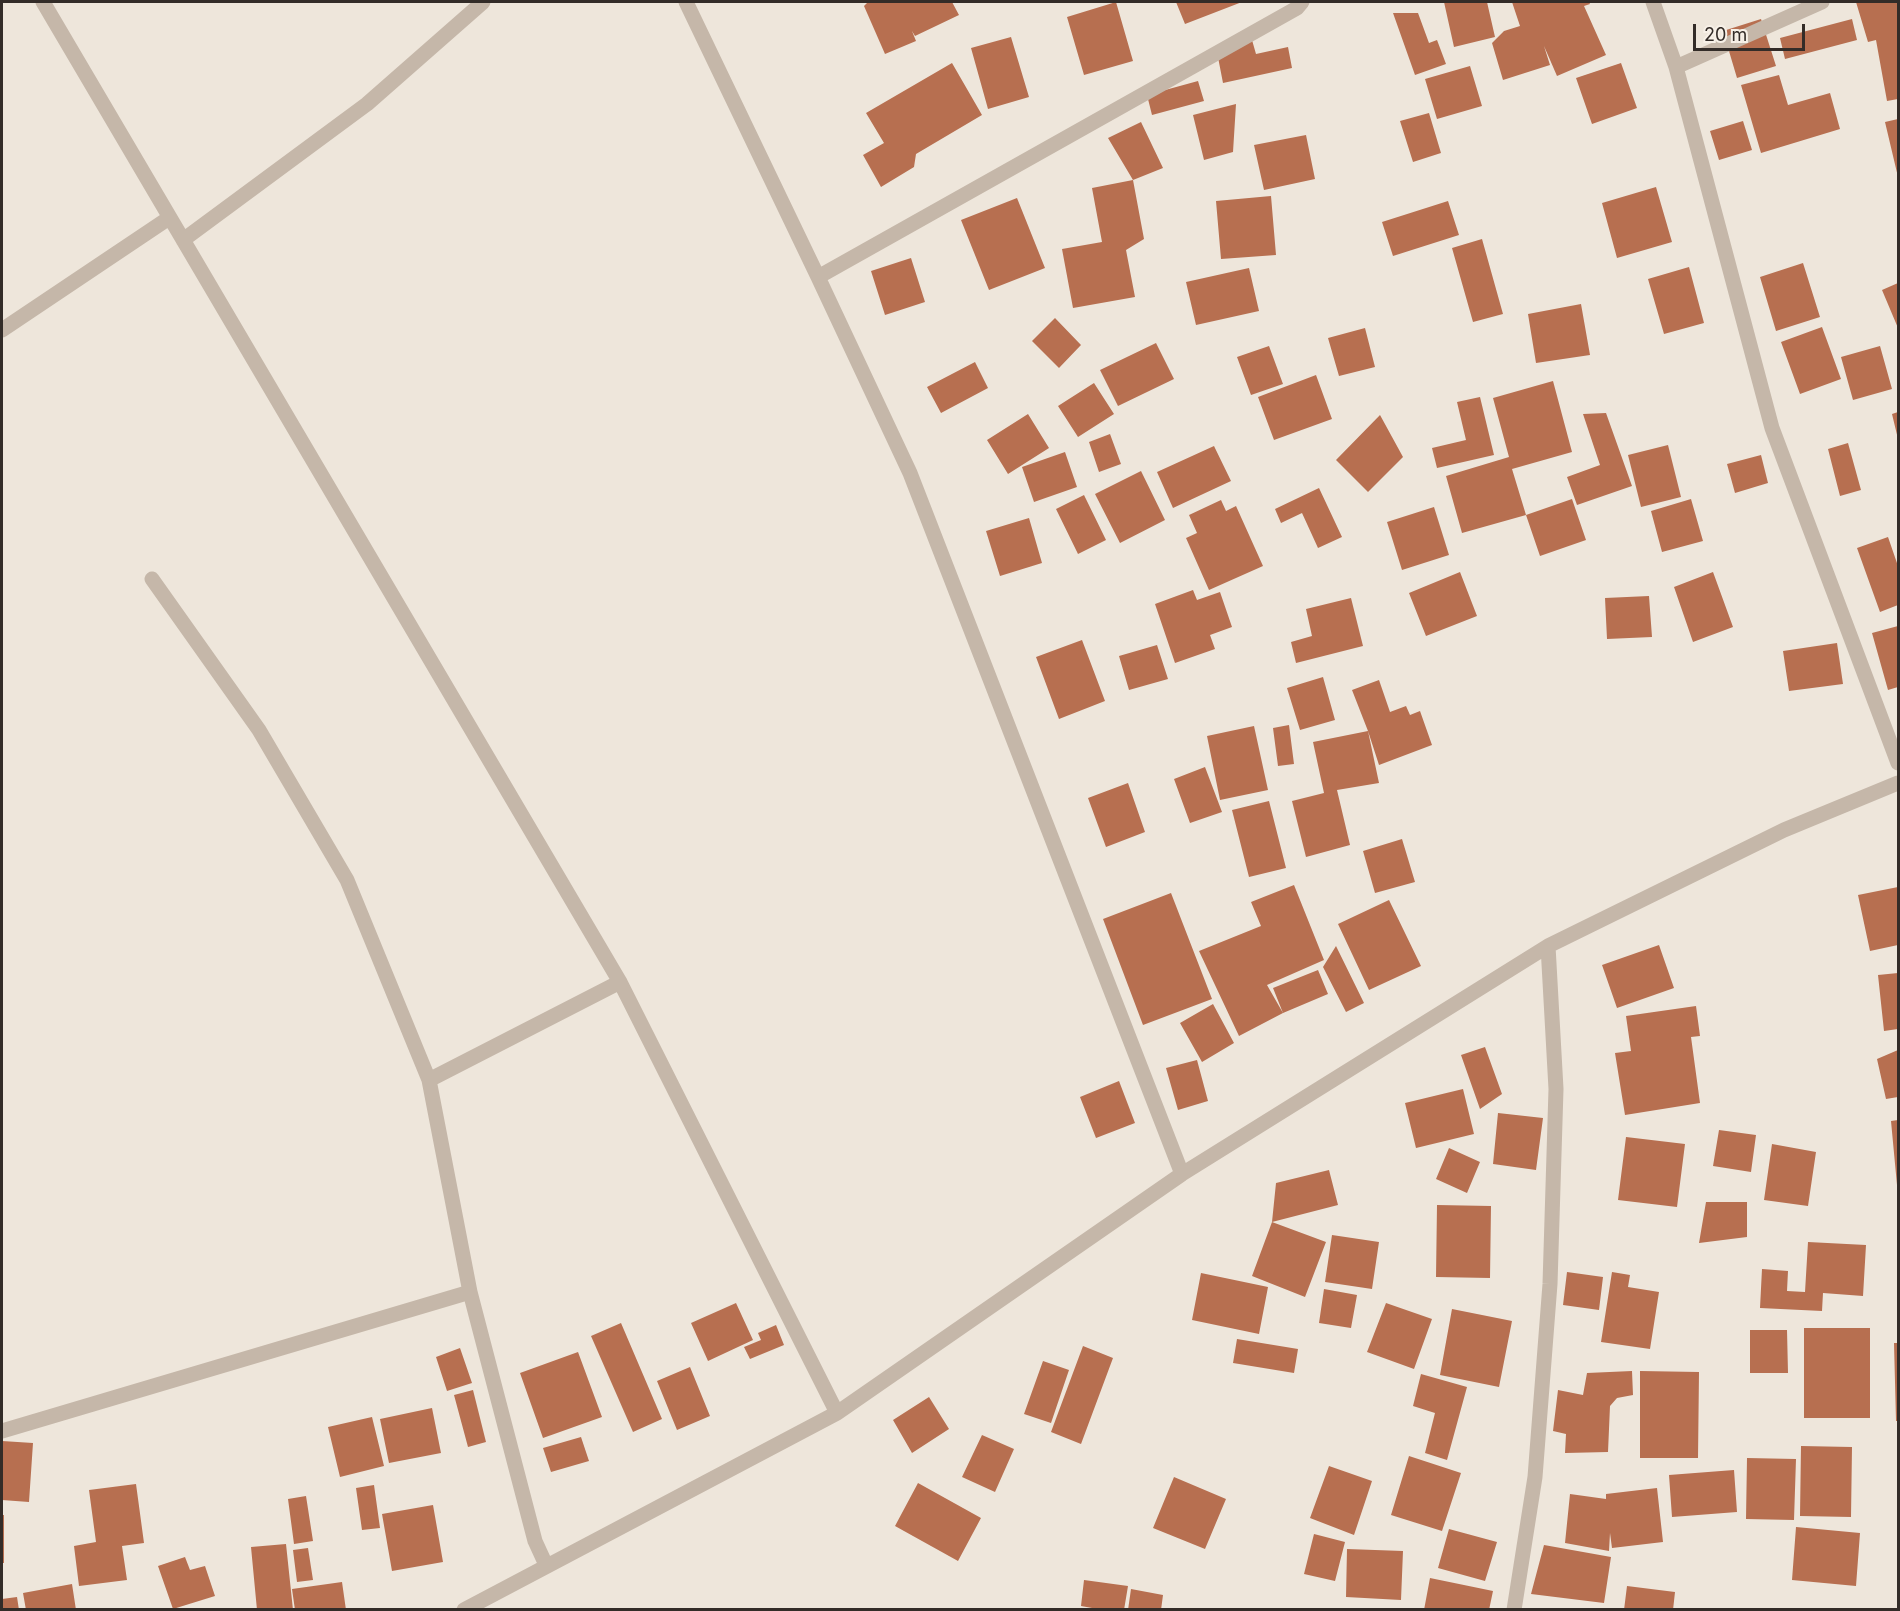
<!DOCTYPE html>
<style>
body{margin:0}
#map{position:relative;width:1900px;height:1611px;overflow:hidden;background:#eee6db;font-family:Inter,sans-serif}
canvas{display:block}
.frame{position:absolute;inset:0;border:3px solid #332c28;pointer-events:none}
.scale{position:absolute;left:1693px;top:24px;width:112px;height:27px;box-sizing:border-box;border:3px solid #332c28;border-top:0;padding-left:8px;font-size:18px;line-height:21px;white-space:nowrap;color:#332c28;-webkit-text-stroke:4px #f7f0e7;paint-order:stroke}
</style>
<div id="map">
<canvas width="1900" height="1611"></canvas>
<div class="frame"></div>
<div class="scale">20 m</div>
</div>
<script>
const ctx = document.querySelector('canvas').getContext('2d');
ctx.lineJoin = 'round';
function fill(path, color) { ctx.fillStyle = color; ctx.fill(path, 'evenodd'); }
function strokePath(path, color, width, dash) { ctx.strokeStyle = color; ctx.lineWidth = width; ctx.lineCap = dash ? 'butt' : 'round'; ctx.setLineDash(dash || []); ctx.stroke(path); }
fill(new Path2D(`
 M868,2H952L959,15L915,36L912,31L916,41L885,54L864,6Z
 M1116,2L1133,61L1084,75L1067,17Z
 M1176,2H1242L1185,24Z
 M1444,2H1487L1495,37L1454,47Z
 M1512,2H1589L1590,4L1584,6L1606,55L1557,76L1544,46L1550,65L1503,80L1492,43L1504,31L1520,26Z
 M1856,2H1898V99L1887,101L1876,40L1868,42Z
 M1393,13H1418L1429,43L1437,40L1446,64L1415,75Z
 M1761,19L1776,66L1737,78L1723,31Z
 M1852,19L1857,40L1785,59L1780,38Z
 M1011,37L1029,97L988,109L971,48Z
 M1252,40L1256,54L1288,47L1292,68L1223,83L1216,47Z
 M952,63L982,115L916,154L914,167L881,187L863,155L884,143L866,113Z
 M1621,63L1637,108L1592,124L1576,78Z
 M1470,66L1482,106L1437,119L1425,79Z
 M1779,75L1788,105L1830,93L1840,129L1761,153L1741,85Z
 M1198,81L1204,101L1152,115L1147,95Z
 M1236,104L1233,152L1204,160L1193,115Z
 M1429,113L1441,153L1413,162L1400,121Z
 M1898,119V177L1885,122Z
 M1743,121L1752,150L1719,160L1710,131Z
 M1141,122L1163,168L1133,180L1108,138Z
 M1306,135L1315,179L1264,190L1254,145Z
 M1133,180L1144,239L1126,250L1135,297L1073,308L1062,249L1102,242L1092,188Z
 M1656,187L1672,242L1617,258L1602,203Z
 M1271,196L1276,255L1221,259L1216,201Z
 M1017,198L1045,268L989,290L961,220Z
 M1448,201L1459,235L1393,256L1382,222Z
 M1482,239L1503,314L1473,322L1452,248Z
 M911,258L925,302L885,315L871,271Z
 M1803,263L1820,317L1776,331L1760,277Z
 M1689,267L1704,323L1664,334L1648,279Z
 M1249,268L1259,311L1196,325L1186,282Z
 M1898,283V328L1882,290Z
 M1581,304L1590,355L1536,363L1528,314Z
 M1055,318L1081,345L1059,368L1032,341Z
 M1822,327L1841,379L1800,394L1781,342Z
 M1365,328L1375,367L1339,376L1328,338Z
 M1156,343L1174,379L1118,406L1100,370Z
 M1269,346L1283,384L1251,395L1237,357Z
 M1880,346L1892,389L1853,400L1841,357Z
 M975,362L988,388L941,413L927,387Z
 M1316,375L1332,419L1274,440L1258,397Z
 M1553,381L1572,452L1512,469L1526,515L1462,533L1446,476L1509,457L1493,398Z
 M1094,383L1114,414L1078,437L1058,406Z
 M1480,397L1494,455L1437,468L1432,448L1466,440L1457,402Z
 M1898,412V439L1892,414Z
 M1606,413L1632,486L1577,505L1567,477L1600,465L1583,414Z
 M1028,414L1049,448L1008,474L987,440Z
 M1380,415L1403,457L1368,492L1336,460Z
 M1110,434L1121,464L1099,472L1089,442Z
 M1848,443L1861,490L1840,496L1828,449Z
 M1668,445L1681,497L1641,507L1628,455Z
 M1214,446L1231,481L1173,508L1157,472Z
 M1065,452L1077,487L1034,502L1022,467Z
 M1761,455L1768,483L1735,493L1727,464Z
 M1141,471L1165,520L1120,543L1095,494Z
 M1319,488L1342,537L1318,548L1302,513L1281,523L1275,509Z
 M1084,495L1106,540L1078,554L1056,509Z
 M1572,499L1586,540L1540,556L1526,515Z
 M1691,499L1703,541L1662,552L1651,511Z
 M1221,500L1226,511L1236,506L1263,566L1209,590L1186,538L1197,533L1189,515Z
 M1434,507L1449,555L1402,570L1387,522Z
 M1029,518L1042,563L1000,576L986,531Z
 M1888,537L1898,566V605L1880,612L1857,548Z
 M1460,572L1477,616L1426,636L1409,593Z
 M1713,572L1733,627L1693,642L1674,587Z
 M1193,590L1197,600L1220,592L1232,627L1210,635L1215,649L1175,663L1155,604Z
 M1649,596L1652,637L1607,639L1605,598Z
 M1351,598L1363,646L1296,663L1291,642L1312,636L1306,609Z
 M1898,626V687L1888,690L1872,633Z
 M1082,640L1105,701L1059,719L1036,657Z
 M1837,643L1843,684L1789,691L1783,651Z
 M1157,645L1168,679L1129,690L1119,656Z
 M1323,677L1335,720L1300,730L1287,688Z
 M1379,680L1390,712L1406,706L1410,715L1420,711L1432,745L1379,765L1368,731L1379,783L1337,790L1350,845L1306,857L1292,801L1324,793L1313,742L1368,731L1352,690Z
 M1289,725L1294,764L1278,766L1273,728Z
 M1254,726L1268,790L1220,800L1207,736Z
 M1205,767L1222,812L1190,823L1174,779Z
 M1128,783L1145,832L1106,847L1088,798Z
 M1269,801L1286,868L1249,877L1232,810Z
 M1402,839L1415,882L1375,893L1363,851Z
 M1294,885L1324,960L1267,985L1283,1013L1273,988L1318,970L1328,994L1283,1013L1239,1036L1199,951L1261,926L1251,902Z
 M1898,887V945L1870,951L1858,895Z
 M1171,893L1212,999L1143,1025L1103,919Z
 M1389,900L1421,966L1369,990L1338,924Z
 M1659,945L1674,988L1617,1008L1602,965Z
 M1336,946L1364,1003L1346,1012L1323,967Z
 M1898,973V1029L1884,1031L1878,975Z
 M1213,1004L1234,1043L1202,1062L1180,1023Z
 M1696,1006L1700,1036L1691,1037L1700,1103L1625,1115L1615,1053L1631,1051L1626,1016Z
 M1485,1047L1502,1094L1480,1109L1461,1055Z
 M1898,1050V1097L1886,1099L1877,1059Z
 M1197,1060L1208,1101L1178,1110L1166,1068Z
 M1119,1081L1135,1123L1096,1138L1080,1097Z
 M1463,1089L1474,1134L1416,1148L1405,1103Z
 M1498,1113L1543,1118L1536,1170L1493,1164Z
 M1898,1120V1185H1897L1891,1121Z
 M1719,1130L1756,1135L1751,1172L1713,1166Z
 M1626,1137L1685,1144L1677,1207L1618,1200Z
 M1772,1144L1816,1152L1808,1206L1764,1200Z
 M1449,1148L1480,1162L1467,1193L1436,1179Z
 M1329,1170L1338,1205L1272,1222L1276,1183Z
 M1706,1202H1747V1237L1699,1243Z
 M1437,1205L1491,1206L1490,1278L1436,1277Z
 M1272,1222L1326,1242L1305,1297L1252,1276Z
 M1332,1235L1379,1242L1372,1289L1325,1282Z
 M1808,1242L1866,1245L1863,1296L1823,1293L1822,1311L1760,1308L1762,1269L1788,1271L1787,1291L1805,1292Z
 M1567,1272L1603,1277L1599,1310L1563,1305Z
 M1612,1272L1630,1275L1628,1287L1659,1292L1650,1349L1601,1342Z
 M1201,1273L1268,1287L1259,1334L1192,1320Z
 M1324,1289L1357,1295L1351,1328L1319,1323Z
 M736,1303L753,1340L708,1361L691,1323Z
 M1386,1303L1432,1319L1414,1369L1367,1352Z
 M1452,1309L1512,1321L1499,1387L1440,1375Z
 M621,1323L662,1419L633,1432L591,1336Z
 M776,1325L784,1345L750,1359L744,1347L761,1340L758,1333Z
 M1804,1328H1870V1418H1804Z
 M1750,1330H1787L1788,1373H1750Z
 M1237,1339L1298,1349L1294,1373L1233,1363Z
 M1894,1343H1898V1421H1896Z
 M1083,1346L1113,1358L1081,1444L1051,1432Z
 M460,1348L472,1383L447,1391L436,1357Z
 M578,1352L602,1417L543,1438L520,1373Z
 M1043,1361L1069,1370L1051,1423L1024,1414Z
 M690,1367L710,1416L677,1430L657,1381Z
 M1632,1371L1633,1395L1617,1398L1610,1406L1608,1452L1565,1453L1566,1434L1553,1431L1558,1390L1583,1395L1587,1373Z
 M1640,1371L1699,1372L1698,1458H1640Z
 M1421,1374L1467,1387L1447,1460L1425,1453L1435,1413L1413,1406Z
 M473,1390L486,1442L468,1447L454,1395Z
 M929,1397L949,1429L912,1453L893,1420Z
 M432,1408L441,1453L389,1463L380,1419Z
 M372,1417L384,1466L340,1477L328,1427Z
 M982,1435L1014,1449L995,1492L962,1477Z
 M581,1437L589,1461L551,1472L543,1448Z
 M2,1441L33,1443L29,1502L2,1500Z
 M1801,1446L1852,1447L1851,1517L1800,1516Z
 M1409,1456L1461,1473L1442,1531L1391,1515Z
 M1747,1458L1796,1459L1794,1520L1746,1519Z
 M1329,1466L1372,1481L1354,1535L1310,1518Z
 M1734,1470L1737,1512L1672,1517L1669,1475Z
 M1174,1477L1226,1499L1205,1549L1153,1528Z
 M918,1483L981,1518L958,1561L895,1526Z
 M136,1484L144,1543L122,1546L127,1580L79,1586L74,1546L96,1542L89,1490Z
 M374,1485L380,1528L362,1530L356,1488Z
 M1657,1488L1663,1542L1612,1548L1610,1533L1609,1551L1565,1543L1570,1494L1606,1499V1494Z
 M306,1496L313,1541L294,1544L288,1499Z
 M433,1505L443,1562L392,1571L382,1514Z
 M2,1515H4V1563H2Z
 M1796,1527L1860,1533L1856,1586L1792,1580Z
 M1449,1529L1497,1542L1485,1581L1438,1568Z
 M1314,1534L1345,1542L1335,1581L1304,1574Z
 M286,1544L293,1610H257L251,1547Z
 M1544,1545L1611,1557L1604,1603L1531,1594Z
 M308,1548L313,1580L297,1582L293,1550Z
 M1347,1549L1403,1551L1401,1600L1346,1597Z
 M185,1557L190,1570L205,1566L215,1596L173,1609L158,1566Z
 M1430,1578L1493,1591L1489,1610H1424Z
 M1084,1580L1128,1586L1124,1610H1103L1081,1606Z
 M342,1582L346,1610H295L292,1589Z
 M72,1584L76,1610H26L23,1593Z
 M1627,1586L1675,1592L1673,1610H1624Z
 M1131,1589L1163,1595L1161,1610H1128Z
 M17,1597L19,1610H2V1599Z`), '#b76f50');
strokePath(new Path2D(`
 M43,2L620,982L837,1413
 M686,2L818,277L910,473L1182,1174
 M1653,2L1676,67L1772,428L1898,763
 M1676,67L1822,2
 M183,240L367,104L483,2
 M818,277L1297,8L1302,2
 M2,330L169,218
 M152,579L259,730L347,880L429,1080L470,1292L535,1541L546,1565
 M429,1080L620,982
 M2,1431L470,1292
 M464,1610L837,1413L1182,1174L1548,946L1784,830L1898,783
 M1514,1610L1535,1477L1550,1284L1556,1089L1548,946`), '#c5b7a9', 15);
</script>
